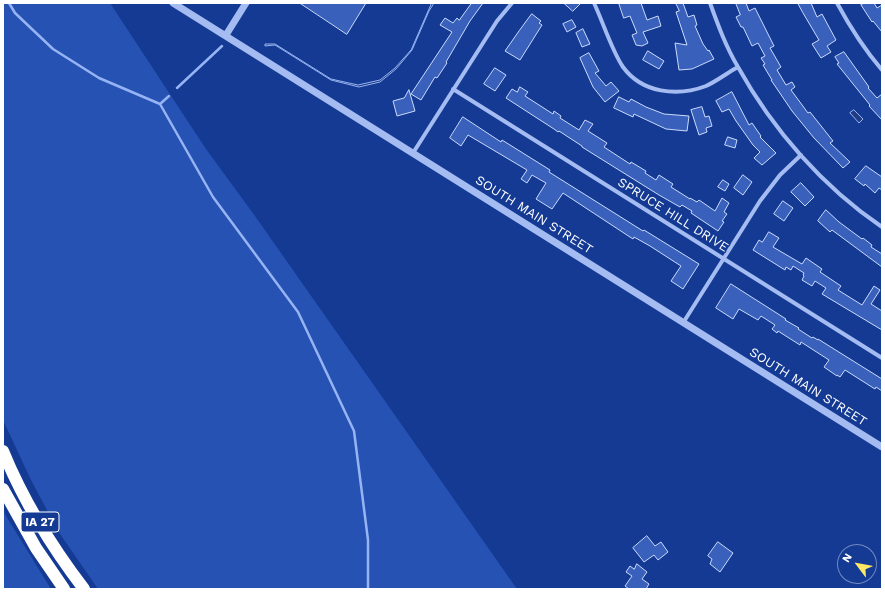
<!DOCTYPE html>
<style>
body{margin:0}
#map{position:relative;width:885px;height:592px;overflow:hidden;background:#143a94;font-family:"Work Sans",sans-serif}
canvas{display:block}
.frame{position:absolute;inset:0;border:4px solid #fff;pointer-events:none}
.north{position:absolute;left:837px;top:544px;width:40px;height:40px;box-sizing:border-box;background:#143a94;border:1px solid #7289bf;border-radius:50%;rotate:302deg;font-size:11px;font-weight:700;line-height:16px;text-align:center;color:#fff}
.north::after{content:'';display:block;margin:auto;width:14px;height:18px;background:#ffe864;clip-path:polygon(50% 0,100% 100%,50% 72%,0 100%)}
</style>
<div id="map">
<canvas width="885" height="592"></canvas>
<div class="frame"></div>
<div class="north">N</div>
</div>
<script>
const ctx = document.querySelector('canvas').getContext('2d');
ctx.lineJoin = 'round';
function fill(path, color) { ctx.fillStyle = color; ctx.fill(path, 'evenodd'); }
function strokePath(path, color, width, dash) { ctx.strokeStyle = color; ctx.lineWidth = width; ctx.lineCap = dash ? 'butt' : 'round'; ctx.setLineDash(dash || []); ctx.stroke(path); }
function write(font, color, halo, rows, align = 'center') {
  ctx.font = font + ' "Work Sans",sans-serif'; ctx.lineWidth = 3; ctx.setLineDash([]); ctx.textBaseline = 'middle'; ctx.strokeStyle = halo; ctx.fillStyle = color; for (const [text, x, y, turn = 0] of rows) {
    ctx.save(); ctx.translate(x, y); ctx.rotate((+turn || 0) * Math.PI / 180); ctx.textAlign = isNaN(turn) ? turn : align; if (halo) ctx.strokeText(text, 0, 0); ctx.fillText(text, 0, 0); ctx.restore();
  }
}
fill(new Path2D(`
 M3,3H110L206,149L255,216L517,589H98L58,531L30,478L3,420Z
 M3,509L6,516L51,589H3Z`), '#2652b3');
const water = new Path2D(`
 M432,3H434L429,11L412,50L396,69L380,82L359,87L331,80L275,45L265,46V44H275L331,79L358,85L380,80L395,68L411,50Z
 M854,110L863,119L859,123L850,113Z`);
fill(water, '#213c80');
strokePath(water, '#96b4f4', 1);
strokePath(new Path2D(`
 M9,3L15,13L53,49L99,78L160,104L213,197L298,312L354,431L368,540V589
 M177,88L222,46
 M160,104L169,96`), '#96b4f4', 2.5);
const building = new Path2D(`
 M300,3H366L347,34Z
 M472,3H483L470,21L446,62L447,63L437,78L435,77L421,100L411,94L452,32L440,25L445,18L453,23L457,18L459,20Z
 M564,3H581L573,11Z
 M619,3H641L647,20L658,16L661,26L643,32L648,43L642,46L636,45L632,35L637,33L630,16L624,18Z
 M676,3H683L688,17L694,15L697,25L695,26L703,44L708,51L709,50L714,59L692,69L679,70L675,43L687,45L676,12L679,11Z
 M736,3H746L749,11L755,8L774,46L770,48L781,67L777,70L786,85L792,82L795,87L791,90L808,113L810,112L833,141L830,143L850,162L843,168L814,138L792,111L771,80H772L763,65L765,64L761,58L765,56L758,43L752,46L743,27H741L736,17L740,15Z
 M798,3H811L817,17L822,14L836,40L827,46L831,52L821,58L812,44L819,40L803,13Z
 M865,3H874L877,8L882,5V32L873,21L872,22L861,5Z
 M532,14L541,21L539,23L542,25L520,60L505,51L519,31Z
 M572,20L576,27L567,32L563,24Z
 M583,29L590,44L582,47L576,33Z
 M648,51L664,61L659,69L643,60Z
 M844,52L869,87L868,88L877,98L882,94V120L869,106L870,105L837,64L839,63L835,57Z
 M589,53L599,71L595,73L606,86L611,82L619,91L605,102L593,87L580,58Z
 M495,68L506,75L495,91L484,84Z
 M520,87L528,92L525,96L553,114L554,111L561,116L560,118L579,130L585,120L593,124L588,131L607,143L604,147L630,164L631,162L646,171L645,173L656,180L659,175L673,184L671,187L690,199V198L697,202L699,200L715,211L722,198L729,203L724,212L727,214L722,221L724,222L718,231L691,213L692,211L682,205L680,207L659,195L582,147V146L559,131L558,132L554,129L506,98L512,89L517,92Z
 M409,90L415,111L397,116L393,101L404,98Z
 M732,92L749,125L752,123L761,136L760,137L776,153L762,165L754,158L760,152L753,145L736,121L729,109L722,112L716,101Z
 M619,97L629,102L631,99L646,107L664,114L689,116L687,131L666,129L634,114L633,117L614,108Z
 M702,107L705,117L709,116L712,126L706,128L707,132L699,135L691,110Z
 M463,117L501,142L502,140L550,170L549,172L643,231L644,230L699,264L683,289L671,281L681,266L650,246L634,237L633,239L563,193L552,209L536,199L546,183L532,175L527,183L521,179L527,170L468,135L461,146L450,138Z
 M728,137L737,140L735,148L725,145Z
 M866,166L882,177V190L879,188L875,193L865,184L864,186L855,179Z
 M743,175L752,182L743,195L734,188Z
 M723,180L729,184L725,191L718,187Z
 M801,183L814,197L805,206L791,192Z
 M783,201L793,208L784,221L774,214Z
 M826,210L839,222L862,239L863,238L872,245L871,247L882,254V267L832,230L830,232L818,221Z
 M769,232L779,238L773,247L802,264L806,258L822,269L820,272L841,286L838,290L862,305L874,286L880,290L871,304L882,311V330L822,294L826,288L815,281L812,286L802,280L804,276L803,275L804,273L793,266L791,270L786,267L785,270L753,250L759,240L762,242Z
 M731,284L786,319L785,320L799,328L798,329L812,338L813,337L818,340V339L882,379V391L876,387L875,389L845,370L840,377L837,375V376L824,367L829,360L801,342L800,345L778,331L777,333L772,329L775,325L761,316L758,320L739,309L733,319L716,308Z
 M647,536L655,546L661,542L668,552L658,560L654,555L644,562L633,548Z
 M718,542L733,553L720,572L710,564L712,559L708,556Z
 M637,564L647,572L642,579L649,584L646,589H629L625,586L632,576L626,572L630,566L634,569Z`);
fill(building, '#3961bb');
strokePath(building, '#cbdafc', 1);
strokePath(new Path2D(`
 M594,3C603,22 612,51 623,67C642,93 677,97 706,86C717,81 727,73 738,67
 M710,3C718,25 726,47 738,67C773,130 823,187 882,227
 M837,3C850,27 864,49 882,70
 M453,89L882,358
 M413,153L497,21L512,3
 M683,323L760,201L780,175L801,155`), '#a4bcf2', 4);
strokePath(new Path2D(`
 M173,3L882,447
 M226,35L246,3`), '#a4bcf2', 7);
strokePath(new Path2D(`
 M3,451C23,500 52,547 84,589
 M3,489L36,548L64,589`), '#fff', 12);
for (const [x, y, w] of [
 [40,522,38]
]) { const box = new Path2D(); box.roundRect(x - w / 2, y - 10, w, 20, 3); ctx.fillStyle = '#143a94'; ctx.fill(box); strokePath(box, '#fff', 1); }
write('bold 12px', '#fff', null, [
 ["IA 27",40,522]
]);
write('13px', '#fff', '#143a94', [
 ["SOUTH MAIN STREET",534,215,32],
 ["SPRUCE HILL DRIVE",673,215,32],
 ["SOUTH MAIN STREET",808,387,32]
]);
</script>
